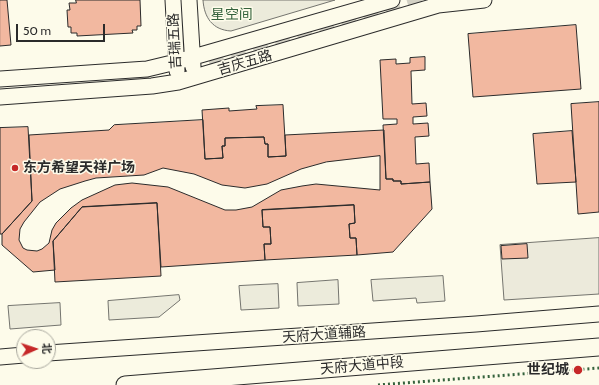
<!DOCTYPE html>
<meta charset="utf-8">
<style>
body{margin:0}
#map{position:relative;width:599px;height:385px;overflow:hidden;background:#fdfbea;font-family:Cabin,"Noto Sans SC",sans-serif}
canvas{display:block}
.north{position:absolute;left:16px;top:329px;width:40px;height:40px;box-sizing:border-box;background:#fdfbea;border:1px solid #a9a89e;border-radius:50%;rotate:87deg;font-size:11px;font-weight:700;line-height:16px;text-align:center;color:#2b2b2b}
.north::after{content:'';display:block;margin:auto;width:14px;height:18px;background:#c62828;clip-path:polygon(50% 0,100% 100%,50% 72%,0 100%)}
.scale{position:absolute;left:16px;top:24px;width:89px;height:18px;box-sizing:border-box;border:2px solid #2b2b2b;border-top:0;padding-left:5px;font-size:12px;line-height:14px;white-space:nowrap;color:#2b2b2b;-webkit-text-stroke:3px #fdfbea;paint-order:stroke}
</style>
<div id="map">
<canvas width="599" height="385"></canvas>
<div class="north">北</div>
<div class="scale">50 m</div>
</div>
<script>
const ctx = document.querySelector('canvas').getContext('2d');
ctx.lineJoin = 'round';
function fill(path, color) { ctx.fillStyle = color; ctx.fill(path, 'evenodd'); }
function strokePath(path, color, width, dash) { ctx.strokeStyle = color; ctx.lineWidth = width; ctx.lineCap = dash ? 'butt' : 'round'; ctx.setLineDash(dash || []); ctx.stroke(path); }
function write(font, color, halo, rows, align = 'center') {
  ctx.font = font + ' Cabin,"Noto Sans SC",sans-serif'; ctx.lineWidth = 3; ctx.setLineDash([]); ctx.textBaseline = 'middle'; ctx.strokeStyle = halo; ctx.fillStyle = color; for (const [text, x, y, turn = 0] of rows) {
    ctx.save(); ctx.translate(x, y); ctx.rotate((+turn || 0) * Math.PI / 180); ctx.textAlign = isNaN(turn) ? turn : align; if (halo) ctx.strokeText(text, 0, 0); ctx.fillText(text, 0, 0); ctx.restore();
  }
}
const green = new Path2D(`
 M203,0H335L231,31C213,30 204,18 203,0Z
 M443,276L445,301L417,303L416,298L373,301L371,280Z
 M338,280L339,304L298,306L297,283Z
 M278,284L279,308L241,310L239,286Z
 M179,295L180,300L159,317L109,320L108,301Z
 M60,303L61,325L10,329L8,306Z`);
fill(green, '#ecebdb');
strokePath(green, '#74746e', 1);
const parking = new Path2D(`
 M599,238V294L504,300L500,245Z`);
fill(parking, '#eceadb');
strokePath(parking, '#74746e', 1);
const building = new Path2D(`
 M0,0H7L11,45L0,46Z
 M76,0H140L141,26H137V30H132L133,33L77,36V33H71V27H68L67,10H70L69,3H76Z
 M576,25L581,89L473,97L468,34Z
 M425,57V70L411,71L412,104L426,103L427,116L413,117V124L428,123L429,136L415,137L416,164L429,163L430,182L401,184V181H393V179H386L383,125L397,124V119H383L380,60L396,59V64L410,63V58Z
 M599,102V212L578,214L571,104Z
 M283,105L286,156L268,157V144H265L264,137L225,138V146H222L223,158L205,159L202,110L229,108V111L257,109L256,106Z
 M203,120L205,159L223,158L222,146H225V138L264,137L265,144H268V157L286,156L285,135L384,130L386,179H393V181H401V184L430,182L432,209L393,252L357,255L356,238H350L349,224L355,223L354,205L262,210L263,227H270L271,244H264L265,260L161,267L157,203L82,207L53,241L55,270L33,272L2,245V234L32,201L29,135L109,130L114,125ZM380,156V190L316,184L302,186L281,190L252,207L236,210H225L168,187L132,183L115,185L82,200L71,208L56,223L52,230L49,243L42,249L37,251L27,250L23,248L19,240L20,229L24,222L40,202L60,189L85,181L96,178L144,175L163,168L194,174L222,185L245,188L267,184L301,169L326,162Z
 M28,127L32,201L2,234H0V128Z
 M572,131L576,182L537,184L533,134Z
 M157,203L161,276L55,282L53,241L82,207Z
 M354,205L355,223L349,224L350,238H356L357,255L265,260L264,244H271L270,227H263L262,210Z
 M527,244L528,258L502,259L501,246Z`);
fill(building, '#f2b8a0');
strokePath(building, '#2b2b2b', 1);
strokePath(new Path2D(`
 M183,49L184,69L425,0`), '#d3d1c4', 15, [15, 8]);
const secondary = new Path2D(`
 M173,0L177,71
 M189,0L193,67
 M0,79L147,69L176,62L392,0
 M0,97L152,86L178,82L438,5L484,0
 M48,353L476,324L599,314
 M0,357L24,355`);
const primary = new Path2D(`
 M125,385L599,347`);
strokePath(secondary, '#2b2b2b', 17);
strokePath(primary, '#2b2b2b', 19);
strokePath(secondary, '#fdfbea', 15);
strokePath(primary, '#fdfbea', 17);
strokePath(new Path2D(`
 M378,385L599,368`), '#34623c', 3, [2, 3]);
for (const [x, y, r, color] of [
 [15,168,4,"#c62828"],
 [578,370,5,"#c62828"]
]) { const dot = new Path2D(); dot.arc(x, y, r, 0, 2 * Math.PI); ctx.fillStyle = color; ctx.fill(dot); strokePath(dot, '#fdfbea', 1.5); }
write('14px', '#34623c', '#fdfbea', [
 ["星空间",232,15]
]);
write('14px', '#2b2b2b', '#fdfbea', [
 ["吉瑞五路",175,41,-93],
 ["吉庆五路",245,63,-16],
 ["天府大道辅路",324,335,-4],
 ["天府大道中段",362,366,-5]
]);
write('bold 14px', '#2b2b2b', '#fdfbea', [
 ["东方希望天祥广场",23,168],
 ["世纪城",569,370,"right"]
], 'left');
</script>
